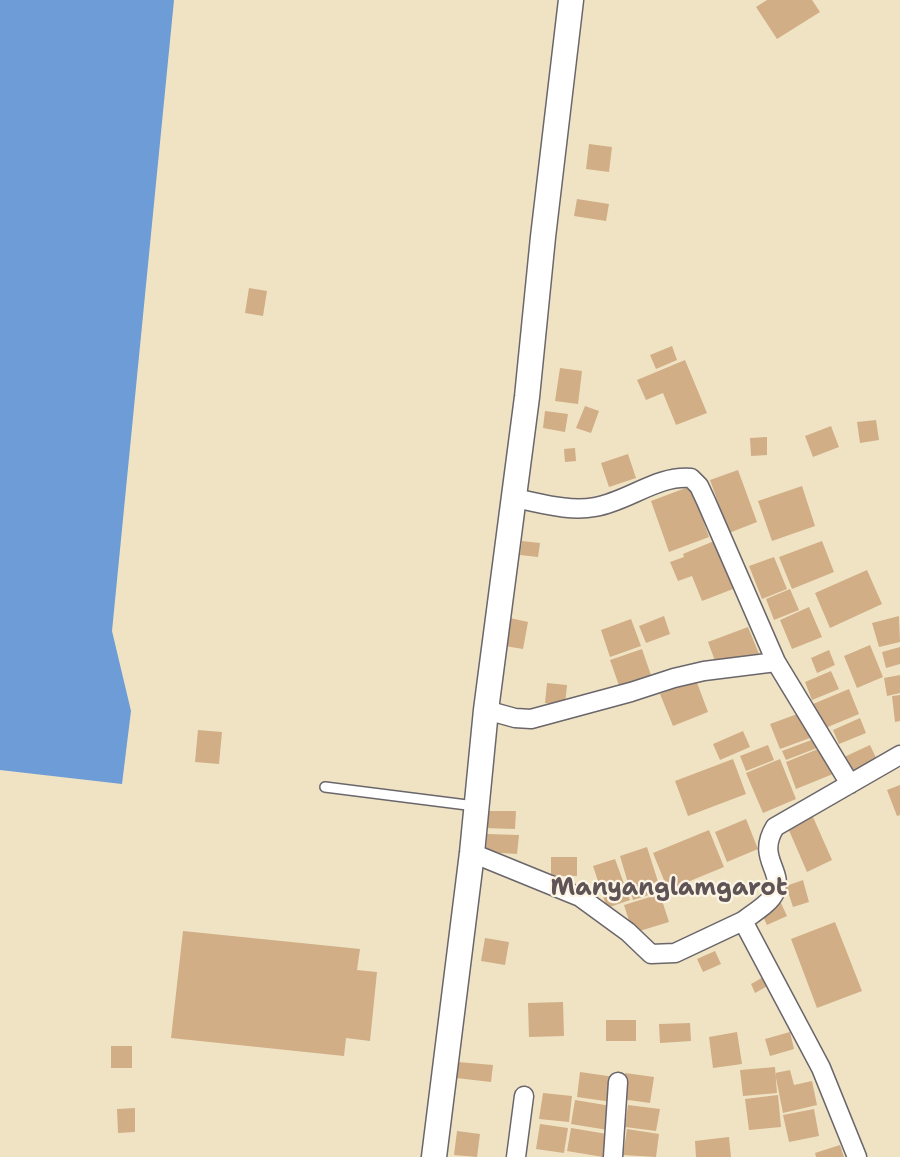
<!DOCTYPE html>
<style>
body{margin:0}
canvas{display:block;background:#efe3c4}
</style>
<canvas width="900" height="1157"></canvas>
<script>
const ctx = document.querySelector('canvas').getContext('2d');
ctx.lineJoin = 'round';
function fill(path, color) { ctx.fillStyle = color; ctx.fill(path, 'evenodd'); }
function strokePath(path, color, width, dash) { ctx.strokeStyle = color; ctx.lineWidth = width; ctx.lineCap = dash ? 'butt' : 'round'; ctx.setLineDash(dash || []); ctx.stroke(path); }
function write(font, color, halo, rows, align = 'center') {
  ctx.font = font + ' "Shantell Sans",sans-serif'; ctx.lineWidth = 4.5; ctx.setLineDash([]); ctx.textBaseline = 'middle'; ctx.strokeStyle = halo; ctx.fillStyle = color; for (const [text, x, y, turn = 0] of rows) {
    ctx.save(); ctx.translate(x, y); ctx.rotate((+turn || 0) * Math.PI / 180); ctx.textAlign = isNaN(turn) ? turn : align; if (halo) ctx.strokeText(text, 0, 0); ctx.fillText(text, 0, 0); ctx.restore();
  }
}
fill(new Path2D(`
 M0,0H174L112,631L131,711L122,784L0,770Z`), '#6d9cd6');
fill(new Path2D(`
 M767,0H812L820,12L777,39L756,7Z
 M589,144L612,147L609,172L586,169Z
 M577,199L609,204L606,221L574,216Z
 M249,288L267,291L263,316L245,313Z
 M672,346L677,360L656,369L650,355Z
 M685,360L707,413L676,425L663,393L646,400L637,380Z
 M560,368L582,371L578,404L555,401Z
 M585,406L599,411L591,433L576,428Z
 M545,411L568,414L565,432L543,428Z
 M876,420L879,440L860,443L857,422Z
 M831,426L839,447L813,457L805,436Z
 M767,437V455L751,456L750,438Z
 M575,448L576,461L565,462L564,449Z
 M628,454L636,478L609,487L601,463Z
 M738,470L757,522L729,533L710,480Z
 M691,486L709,537L669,552L651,501Z
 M802,486L815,526L772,541L758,501Z
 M522,541L540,543L538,557L520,555Z
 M714,541L733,589L702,601L692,576L678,581L670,562L684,557L683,554Z
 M822,541L834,572L792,589L779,557Z
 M774,557L787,589L762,599L749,566Z
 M867,570L882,604L830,628L815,593Z
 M790,589L799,610L774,620L766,599Z
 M809,607L822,637L792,649L780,620Z
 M664,616L670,634L646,643L639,626Z
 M899,616L900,642L879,647L872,623Z
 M510,618L528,622L523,649L505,646Z
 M631,619L641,646L610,657L601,630Z
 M748,627L759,654L718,669L708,642Z
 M870,645L883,677L857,688L844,656Z
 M900,647V664L886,668L882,652Z
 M642,649L653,681L621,691L610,660Z
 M829,650L835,665L817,673L811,658Z
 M831,671L839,689L812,700L805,682Z
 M900,675V693L887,696L884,678Z
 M696,680L708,712L673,726L660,694Z
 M547,683L567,685L565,705L545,703Z
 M849,689L859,714L823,729L813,704Z
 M900,695V721L895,722L892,696Z
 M800,713L810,738L780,749L770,724Z
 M860,718L866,733L839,744L833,730Z
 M198,730L222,732L219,764L195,762Z
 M743,731L750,747L720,760L713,744Z
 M814,739L817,748L786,760L782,751Z
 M768,745L774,760L746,771L740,756Z
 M870,745L879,764L850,777L842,758Z
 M823,747L833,774L796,789L786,762Z
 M733,759L746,794L688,816L675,781Z
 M780,759L796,799L763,813L746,773Z
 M900,785V815L897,816L887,790Z
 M483,811H516L515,829L483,828Z
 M813,817L832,860L807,872L788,828Z
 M746,819L758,849L727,862L715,832Z
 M709,830L724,867L668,890L653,853Z
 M487,834L519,835L517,854L486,852Z
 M647,847L661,891L633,900L620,856Z
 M551,857H577V876H551Z
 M615,859L630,900L607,908L593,866Z
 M803,880L809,902L793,907L786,886Z
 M660,894L669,922L633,933L624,905Z
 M780,901L787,916L767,925L760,910Z
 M835,922L862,991L817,1008L791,939Z
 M183,931L360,949L357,970L377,972L370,1041L346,1038L344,1056L171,1038Z
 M485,938L509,942L505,965L481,961Z
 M715,951L721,964L703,972L697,959Z
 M767,975L771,984L755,993L751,984Z
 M563,1002L564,1036L529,1037L528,1003Z
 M606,1020H636V1041H606Z
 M690,1023L691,1041L660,1043L659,1024Z
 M737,1032L742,1064L713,1068L709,1037Z
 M790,1032L794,1049L770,1056L765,1039Z
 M111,1046H132V1068H111Z
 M458,1062L493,1065L491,1082L456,1078Z
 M775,1067L777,1093L743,1096L740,1070Z
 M790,1070L794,1085L812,1081L817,1105L783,1113L775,1073Z
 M580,1072L615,1077L612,1102L577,1097Z
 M625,1073L654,1077L650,1103L621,1099Z
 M543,1093L572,1096L569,1122L539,1119Z
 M778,1095L781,1127L749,1130L745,1099Z
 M575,1100L611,1106L608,1130L571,1124Z
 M628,1105L660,1109L656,1131L625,1127Z
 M135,1108V1132L118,1133L117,1109Z
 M814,1109L819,1136L789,1142L783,1115Z
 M540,1124L568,1128L564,1153L536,1149Z
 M571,1128L607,1134L603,1157L567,1151Z
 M627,1129L659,1134L656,1157L623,1155Z
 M457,1131L480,1134L477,1157L454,1155Z
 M729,1137L731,1157H696L695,1141Z
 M840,1145L844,1157H816L815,1153Z`), '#d1ae86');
const service = new Path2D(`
 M325,787L475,806`);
const minor = new Path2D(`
 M514,498C541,503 568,512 595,507C629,501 657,475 691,478L699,486L706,501L776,662L850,784
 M486,710L515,718L531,719L631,692L674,678L704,671L776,662
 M472,853L580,897L628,932L651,954L675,953L743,921L821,1068L857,1157
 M743,921C753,913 771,903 775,892C784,870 756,858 775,827L900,755
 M516,1157L524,1096
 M613,1157L618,1082`);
const tertiary = new Path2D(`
 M434,1157L472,853L486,710L527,397L543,237L571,0`);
strokePath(service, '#6a666b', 12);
strokePath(minor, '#6a666b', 21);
strokePath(tertiary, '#6a666b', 27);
strokePath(service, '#fff', 9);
strokePath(minor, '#fff', 18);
strokePath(tertiary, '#fff', 24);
write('bold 24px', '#5f5355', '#fcf5e5', [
 ["Manyanglamgarot",669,889]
]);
</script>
